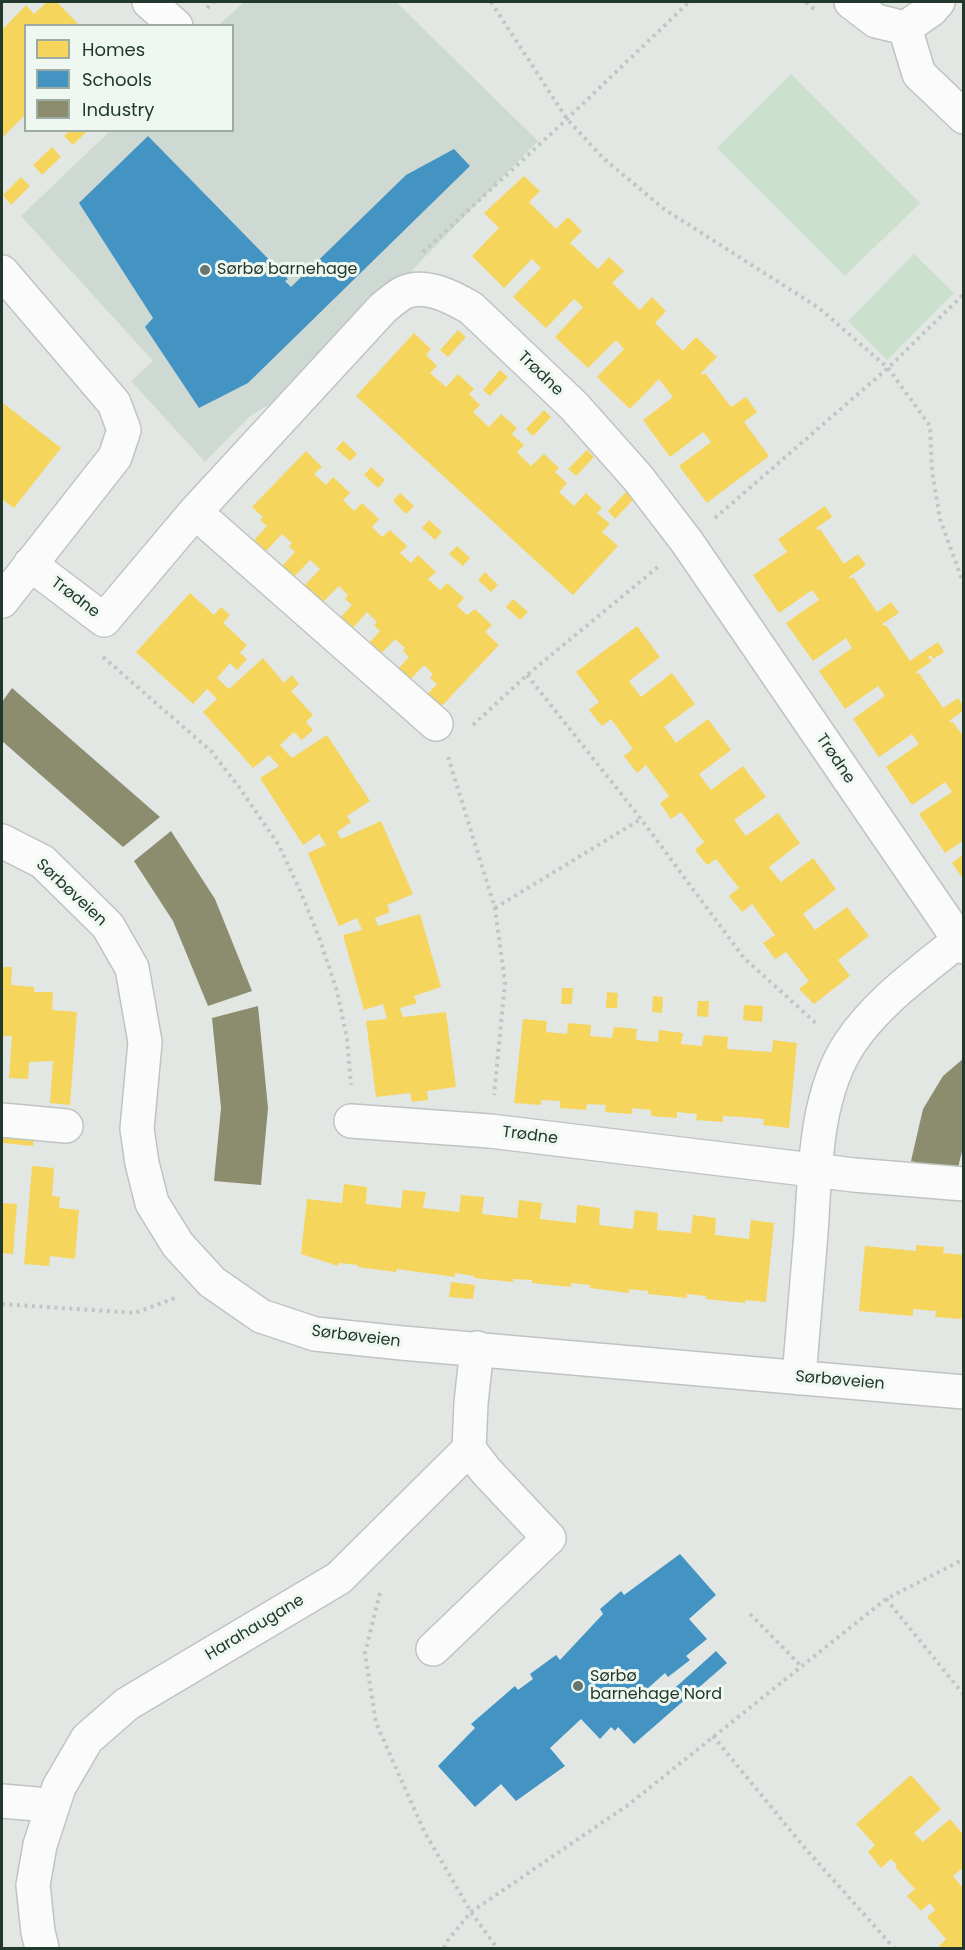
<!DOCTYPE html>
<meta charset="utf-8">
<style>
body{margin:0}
#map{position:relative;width:965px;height:1950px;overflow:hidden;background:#e2e7e4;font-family:Poppins,sans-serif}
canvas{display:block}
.frame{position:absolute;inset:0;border:3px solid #21392d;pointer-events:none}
.legend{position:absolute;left:24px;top:24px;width:210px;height:108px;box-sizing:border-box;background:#eff7f1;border:2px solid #9daba3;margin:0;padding:8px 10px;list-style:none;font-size:18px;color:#21392d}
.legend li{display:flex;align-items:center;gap:12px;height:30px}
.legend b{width:30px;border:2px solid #9daba3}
</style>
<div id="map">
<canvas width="965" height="1950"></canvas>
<div class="frame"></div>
<ul class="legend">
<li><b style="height:16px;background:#f6d55c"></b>Homes</li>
<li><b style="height:16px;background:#4393c3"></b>Schools</li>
<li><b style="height:16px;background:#8c8c6e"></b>Industry</li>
</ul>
</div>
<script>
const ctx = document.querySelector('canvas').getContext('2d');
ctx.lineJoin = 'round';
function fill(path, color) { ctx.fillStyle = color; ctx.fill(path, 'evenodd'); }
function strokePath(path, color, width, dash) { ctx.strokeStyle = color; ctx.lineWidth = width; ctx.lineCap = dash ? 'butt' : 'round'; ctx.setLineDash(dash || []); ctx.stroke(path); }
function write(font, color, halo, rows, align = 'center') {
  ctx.font = font + ' Poppins,sans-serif'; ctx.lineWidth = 6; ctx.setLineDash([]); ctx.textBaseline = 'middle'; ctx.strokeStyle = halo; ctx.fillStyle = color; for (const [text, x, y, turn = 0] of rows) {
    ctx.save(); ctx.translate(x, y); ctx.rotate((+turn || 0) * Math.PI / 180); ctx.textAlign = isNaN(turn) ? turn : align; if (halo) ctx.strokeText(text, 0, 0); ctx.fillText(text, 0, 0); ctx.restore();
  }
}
fill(new Path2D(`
 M244,2H396L538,141L300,385L249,417L205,462L131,381L153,361L21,216L110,131L232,130V26L219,25Z`), '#cfd9d3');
fill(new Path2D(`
 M791,74L920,203L845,276L717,148Z
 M914,254L954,293L887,360L848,321Z`), '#cbe0cd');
fill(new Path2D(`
 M47,2H57L80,26H26V114L2,138V30L26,5L34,14Z
 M70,130H88L73,145L64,136Z
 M52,147L61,157L42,175L33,165Z
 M524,176L540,191L529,202L556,229L568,217L582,231L570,243L598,269L609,257L624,271L612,283L640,310L652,297L666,311L655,323L683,351L696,337L717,357L701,373L703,375L705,373L731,407L746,397L757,412L744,422L769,456L707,503L679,466L711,442L703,432L670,457L643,420L673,397L659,379L630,409L597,377L624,349L616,340L588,368L555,337L583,307L574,299L546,328L513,297L541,268L532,259L504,288L472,256L499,228L484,213Z
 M21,177L30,186L11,205L3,195Z
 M458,330L466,337L448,357L440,350Z
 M414,333L431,349L426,355L437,366L430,373L446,387L458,374L474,389L469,394L480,405L473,412L489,427L501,414L517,428L512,434L524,445L517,452L531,466L544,454L559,468L555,472L567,483L559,492L574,506L586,493L602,508L597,513L610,524L602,532L618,546L573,595L356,396Z
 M500,370L508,377L490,396L483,390Z
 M3,403L61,448L14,508L2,499V405Z
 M544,410L551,417L533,436L526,429Z
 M343,441L357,454L350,461L336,449Z
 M587,450L594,457L576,476L568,469Z
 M306,451L322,467L314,474L326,485L333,477L350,493L343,500L354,511L362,503L379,519L372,527L382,537L390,530L407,546L400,553L411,563L418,555L436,572L428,579L440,590L447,583L464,598L457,606L467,615L475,609L492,625L485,632L499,645L438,710L424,698L437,684L430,678L433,674L424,665L408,682L396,671L409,657L403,651L405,648L395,639L379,656L367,645L380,631L374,625L377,622L367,612L351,630L339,619L352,605L345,599L348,595L339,586L322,603L304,586L320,569L310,560L294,577L282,566L295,552L289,546L292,543L282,534L266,551L254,540L267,526L260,520L263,517L252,507Z
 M371,467L385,480L378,488L364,475Z
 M626,492L634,499L615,519L608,511Z
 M400,493L414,506L406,514L393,501Z
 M825,506L832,517L816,528L818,530L820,529L844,564L858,554L866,565L849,577L850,579L853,577L877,612L891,602L899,613L882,624L884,626L886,625L910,661L938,642L944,652L933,659L931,655L928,657L932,661L916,672L917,674L919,673L943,708L958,698L964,707V710L949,721L950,723L952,721L964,737V840L945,853L919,814L952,792L945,782L912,805L886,767L919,744L912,734L879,757L853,719L885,696L878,686L845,709L819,671L852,648L846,638L813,661L786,623L819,600L812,590L779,613L753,575L787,552L778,539Z
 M429,520L442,532L435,540L422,528Z
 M457,546L470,558L463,566L449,554Z
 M485,572L498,585L491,592L478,580Z
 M190,593L214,615L221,607L230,615L223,623L247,645L240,653L247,659L237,670L230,663L217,678L229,689L263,658L284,683L292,675L299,684L291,691L313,715L306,722L313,730L302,740L294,732L280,745L292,758L327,735L370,801L347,816L351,822L337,832L341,839L381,821L413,894L387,905L390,912L375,918L378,926L420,914L441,987L414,996L417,1003L400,1008L403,1017L446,1012L456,1087L427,1091L428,1100L412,1102L410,1093L376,1097L366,1021L387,1019L383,1004L364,1010L343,935L362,930L357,918L339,926L308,853L326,845L319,834L303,845L260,778L279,766L269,755L253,768L203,712L217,699L207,689L193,704L136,652Z
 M513,599L528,612L520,620L506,607Z
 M637,626L660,657L629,681L641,697L672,673L695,704L664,727L676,743L708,719L731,750L699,774L711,790L743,766L766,797L734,820L746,836L778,813L800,843L769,867L781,882L813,858L836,889L803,914L815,930L847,907L869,936L838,960L850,976L814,1004L799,989L809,981L786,952L775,959L763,943L775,935L752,904L742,912L729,896L739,888L716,859L707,865L695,850L704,842L681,812L671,819L660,803L669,796L646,765L637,773L624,756L633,749L611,719L602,726L589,710L599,702L576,672Z
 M964,854V880L952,863Z
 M2,967H12L11,985L34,987V992H53L52,1010L77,1012L70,1105L50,1103L53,1061L29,1062L28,1079L9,1078L12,1036H4V1038H2Z
 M562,988H573L572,1004H561Z
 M607,992L618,993L617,1008H606Z
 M653,996L663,997L662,1013L652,1012Z
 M698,1001H709L708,1017L697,1016Z
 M744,1005L763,1006L762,1022L743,1020Z
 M523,1019L547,1021L546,1032L567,1034L568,1023L591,1025L590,1036L612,1038L614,1027L637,1029L636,1040L658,1042L659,1030L683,1033L681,1044L702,1046L704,1035L728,1037L727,1049L772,1052L773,1040L797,1043L789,1128L763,1125L764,1119L742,1117L723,1116V1122L696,1120L697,1114L677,1112V1118L651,1116V1110L632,1108V1114L605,1112L606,1105L587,1104L586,1110L560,1108V1101L541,1100V1105L514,1103Z
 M3,1135L34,1138L33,1146L3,1143Z
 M32,1166L54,1168L52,1196L60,1197L59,1208L79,1210L75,1259L50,1256L49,1266L24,1264Z
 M344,1184L367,1187L366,1204L401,1208L403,1190L426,1192L423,1208L459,1212L461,1195L484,1197L482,1214L517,1218L519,1200L542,1203L540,1219L576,1223L577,1205L600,1208L599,1225L633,1229L635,1210L658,1213L657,1230L691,1233L693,1215L716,1218L715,1235L749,1239L751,1220L774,1223L766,1302L745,1300V1303L706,1299V1296L687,1294V1298L648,1294V1291L629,1289V1293L590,1288V1285L571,1283V1287L532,1283V1280L513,1279V1282L474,1278V1276L455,1273V1277L397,1269L396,1272L358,1267V1265L339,1263L338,1266L301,1254L307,1199L342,1203Z
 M2,1203L17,1204L13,1254L2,1253Z
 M916,1245L944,1247L943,1253L964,1255L962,1319L935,1317L936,1311L913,1309V1316L859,1311L865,1246L916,1251Z
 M451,1282L475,1285L473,1299L449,1297Z
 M911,1775L941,1809L914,1833L923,1842L950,1819L964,1835V1867L953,1876L961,1886L964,1884V1948H941L939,1946L946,1939L927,1917L935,1910L930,1903L921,1911L907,1896L915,1889L895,1867L897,1865L891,1859L881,1868L868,1852L875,1845L856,1824Z`), '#f6d55c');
fill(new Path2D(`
 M148,136L288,279L285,281L291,287L406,175L454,149L470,166L248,383L199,408L145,327L153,318L79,203Z
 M680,1554L716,1595L689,1619L707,1639L686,1656L690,1660L668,1677L665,1673L647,1689L658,1703L716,1651L727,1663L634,1744L618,1727L615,1731L611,1727L600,1739L581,1719L550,1748L565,1766L516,1801L501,1784L475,1807L438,1766L475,1728L471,1724L515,1686L518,1690L533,1679L530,1674L556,1655L560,1660L603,1614L600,1609L621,1591L624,1595Z`), '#4393c3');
fill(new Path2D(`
 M12,688L160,817L123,847L2,741V702Z
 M171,831L215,899L252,991L208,1006L173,921L134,861Z
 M258,1006L268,1108L261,1185L214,1181L221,1108L212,1018Z
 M964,1058V1143L957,1172L911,1161L923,1109L943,1076Z`), '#8c8c6e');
const minor = new Path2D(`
 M149,2L176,26
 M851,2L876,21L905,28L931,10L938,2
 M905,28L919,74L964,117
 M2,272L114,403L124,430L115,457L2,601
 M195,512L436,724
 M30,564L104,620L195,512L383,308C389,303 396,297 403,293C424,282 452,297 471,308L574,406L638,478L687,542L964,947
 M2,841L43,862L108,926L132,968L145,1042L137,1129L142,1163L152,1203L178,1245L212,1282L261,1316L315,1334L402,1343L964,1392
 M2,1120L66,1126
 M351,1121L490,1131L854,1175L964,1184
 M799,1378C803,1329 807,1281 811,1233C815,1172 815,1095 850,1043C878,1001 921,972 959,940
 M433,1649L549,1538L486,1471L469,1449L471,1403L477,1348
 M2,1801L37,1804L52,1809
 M42,1948L38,1932L33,1885L40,1845L59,1787L87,1739L127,1704L339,1578L469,1449`);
strokePath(minor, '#bfc4c1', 36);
strokePath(new Path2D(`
 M491,2L567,119L603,158L664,209L819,308L888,368L930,426L932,471L940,519L964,585
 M806,2L814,9
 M207,8L214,2
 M423,252L567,119L689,2
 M715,518L888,368L964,294
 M103,657L211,751L239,787L278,844L299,888L319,937L337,991L347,1039L351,1085
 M527,675L641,819L744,958L818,1025
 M473,725L527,675L659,566
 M448,757L495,908L505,983L494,1095
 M495,908L641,819
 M2,1304L135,1313L175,1298
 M380,1593L365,1653L376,1723L424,1831L471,1912L497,1948
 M886,1599L964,1695
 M750,1614L800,1665
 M713,1736L804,1847L894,1948
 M444,1948L448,1940L471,1912L628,1805L886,1599L964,1559`), '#bfc7c3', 4, [3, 4.5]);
strokePath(minor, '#fbfbfb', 33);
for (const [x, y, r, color] of [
 [205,270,6,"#65766d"],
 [578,1686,6,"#65766d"]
]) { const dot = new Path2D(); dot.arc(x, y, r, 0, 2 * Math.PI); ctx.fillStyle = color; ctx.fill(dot); strokePath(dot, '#eff7f1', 2); }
write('16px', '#21392d', '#eff7f1', [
 ["Sørbø barnehage",217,270],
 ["Sørbø",590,1677],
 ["barnehage Nord",590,1695]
], 'left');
write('16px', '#21392d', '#eff7f1', [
 ["Trødne",540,374,44],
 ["Trødne",75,598,37],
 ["Trødne",835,759,56],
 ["Sørbøveien",71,893,43],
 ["Trødne",530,1136,7],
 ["Sørbøveien",356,1337,7],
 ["Sørbøveien",840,1381,5],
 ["Harahaugane",255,1628,-31]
]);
</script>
